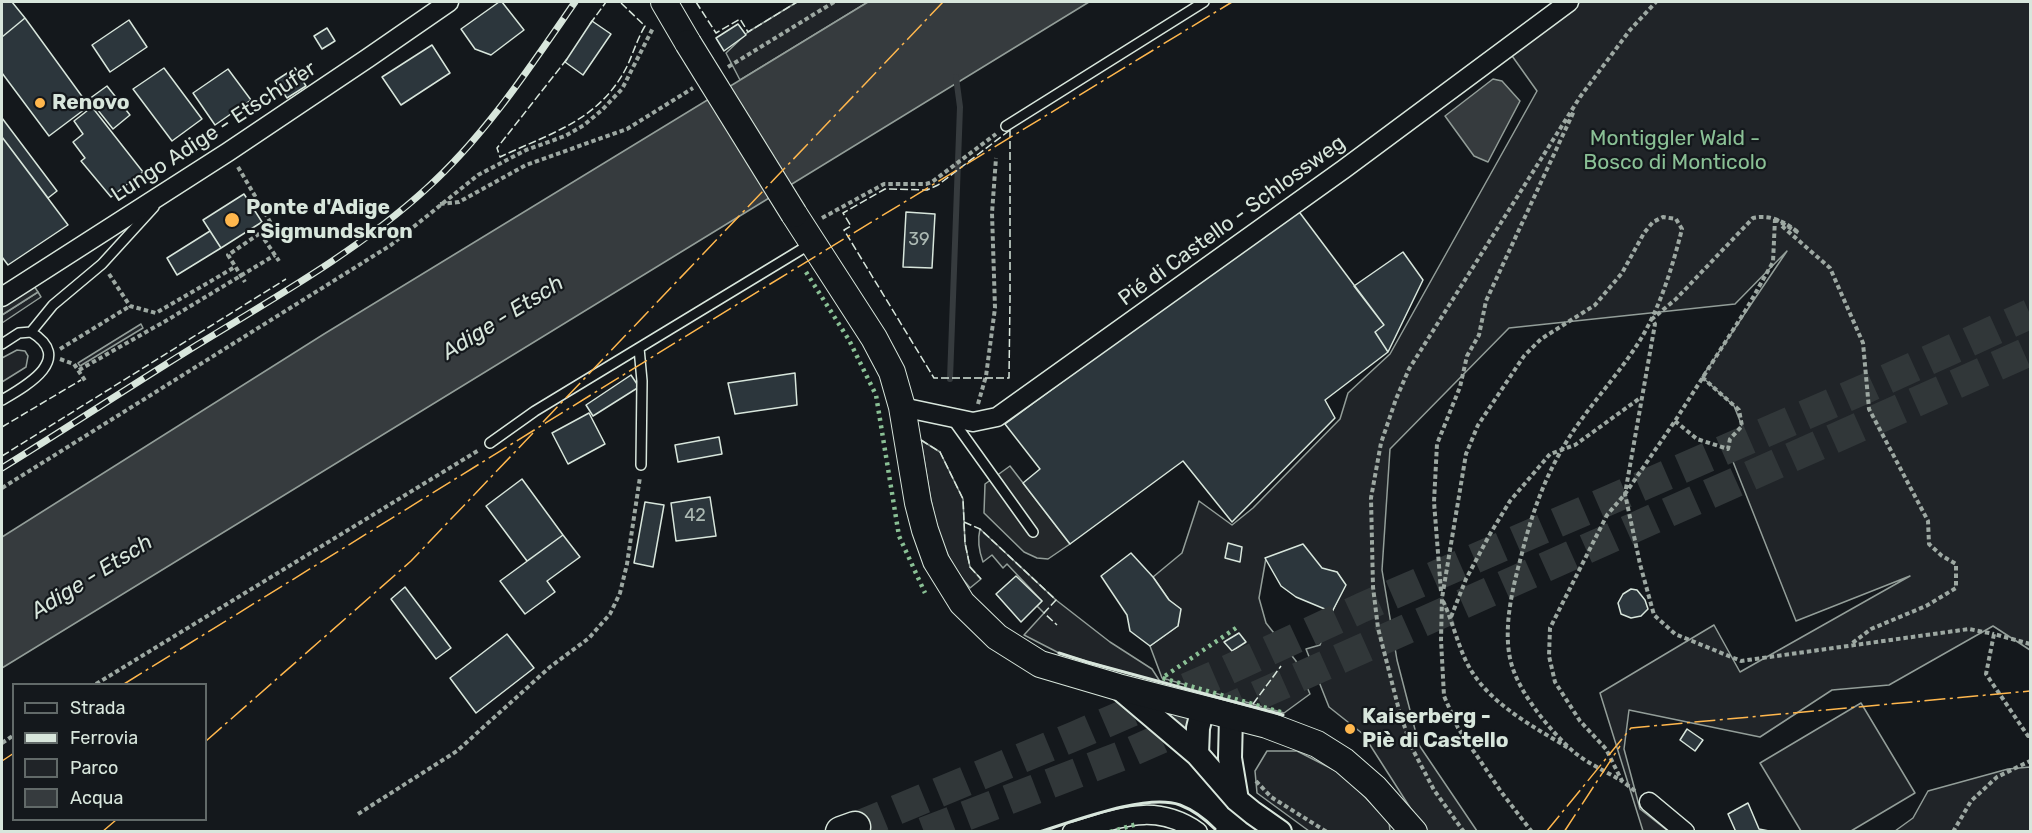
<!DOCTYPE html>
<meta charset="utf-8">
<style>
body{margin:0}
#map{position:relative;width:2032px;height:833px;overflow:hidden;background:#14181c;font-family:Rubik,sans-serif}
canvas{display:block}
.frame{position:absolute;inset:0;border:3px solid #d8e6dc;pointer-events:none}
.legend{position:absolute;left:12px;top:683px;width:195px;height:138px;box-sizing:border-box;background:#14181c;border:2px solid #626a69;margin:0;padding:8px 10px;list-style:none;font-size:18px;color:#d8e6dc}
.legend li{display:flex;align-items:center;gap:12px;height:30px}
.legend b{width:30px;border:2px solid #626a69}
</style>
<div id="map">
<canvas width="2032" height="833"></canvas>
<div class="frame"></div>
<ul class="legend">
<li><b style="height:8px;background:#14181c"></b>Strada</li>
<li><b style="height:8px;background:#d8e6dc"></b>Ferrovia</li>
<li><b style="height:16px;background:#202428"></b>Parco</li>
<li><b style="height:16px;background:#363b3e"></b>Acqua</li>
</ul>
</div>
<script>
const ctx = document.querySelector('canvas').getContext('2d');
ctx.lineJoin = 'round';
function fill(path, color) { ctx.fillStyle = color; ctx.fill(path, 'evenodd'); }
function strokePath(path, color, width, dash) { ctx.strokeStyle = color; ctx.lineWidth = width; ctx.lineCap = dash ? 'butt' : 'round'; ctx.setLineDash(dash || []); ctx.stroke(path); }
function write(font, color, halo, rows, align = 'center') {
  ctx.font = font + ' Rubik,sans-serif'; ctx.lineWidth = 4.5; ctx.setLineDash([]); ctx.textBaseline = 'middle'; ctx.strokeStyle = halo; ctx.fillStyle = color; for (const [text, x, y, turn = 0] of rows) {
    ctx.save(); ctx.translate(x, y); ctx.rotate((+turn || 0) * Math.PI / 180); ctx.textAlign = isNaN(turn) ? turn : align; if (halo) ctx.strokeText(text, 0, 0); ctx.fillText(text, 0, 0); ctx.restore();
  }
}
const green = new Path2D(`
 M797,2H868L740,80L726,53L748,32Z
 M1580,2H2030V650L1993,626L1889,685L1832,690L1760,737L1629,710L1624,749L1640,809L1668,831H1643L1600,693L1714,625L1740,672L1910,576L1796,621L1728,449L1742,426L1734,406L1702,377L1787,251L1735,304L1509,328L1390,449L1382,570L1397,660L1419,745L1477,831H1425L1363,734L1329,707L1306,649L1320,645L1332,612L1345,585L1337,572L1266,558L1259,598L1266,623L1296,661L1310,694L1284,713L1162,678L1150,646L1178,626L1180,609L1169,600L1153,577L1182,553L1199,501L1232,525L1253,508L1340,419L1348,393L1390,354L1537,91L1510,53Z
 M38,292L41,297L2,323V315Z
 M141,324L143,328L80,366L78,363Z
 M17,350L25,351L28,356L26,367L2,382V358Z
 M921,440L940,452L963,499L965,543L970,567L981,579L970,588C964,580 957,573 953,565C932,528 928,481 921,440Z
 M980,529L1056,600L1110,642L1152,669L1161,683L1059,653L1024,635L1044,613L1037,606L1042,601L1007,564L1003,568L992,555L983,562C979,551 977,541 980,529Z
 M1861,703L1915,793L1851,831H1801L1760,763Z
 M1267,751H1297L1344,775L1389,822L1390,831H1309L1257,793L1255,771Z
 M2030,767V831H1895L1913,818L1928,791L2008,769Z`);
fill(green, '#202428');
strokePath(green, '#939e99', 1.5);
const parking = new Path2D(`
 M32,283L38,292L2,315V302Z
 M1010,466L1070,544L1048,559L1037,558L1024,552L984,513L985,484Z`);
fill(parking, '#24282b');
strokePath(parking, '#939e99', 1.5);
const water = new Path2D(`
 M868,2H1089L2,668V537L324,334Z
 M1493,79L1502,81L1520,101L1488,162L1474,156L1445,116Z`);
fill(water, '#363b3e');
strokePath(water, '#939e99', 1.5);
strokePath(new Path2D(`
 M950,379L960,107L956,77`), '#363b3e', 6);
const building = new Path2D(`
 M2,2H12L25,18L2,37Z
 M499,2H502L524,30L491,55L475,49L461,29Z
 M25,18L89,106L49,136L2,73V37Z
 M129,20L147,47L110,72L92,45Z
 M592,21L611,34L583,75L565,62Z
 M738,24L746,35L724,51L716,38Z
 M327,28L335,41L322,49L314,36Z
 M432,45L450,73L401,105L382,77Z
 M164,68L202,119L172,141L133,89Z
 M295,68L306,86L287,98L275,81Z
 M228,69L251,100L215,125L193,93Z
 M107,86L130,115L113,129L89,99Z
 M92,107L143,172L111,197L81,161L85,158L73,142L83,134L74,121Z
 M2,118L57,191L48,198L2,137Z
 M2,137L68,225L8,265L2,257Z
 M244,194L262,222L221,248L203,220Z
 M1297,209L1384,325L1375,332L1388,352L1325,400L1335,418L1232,522L1183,461L1070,544L1023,483L1040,469L1005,424Z
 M906,212L935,214L932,268L903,267Z
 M210,231L221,248L177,275L167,258Z
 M1403,252L1423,280L1388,352L1375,332L1384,325L1354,286Z
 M795,373L797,405L735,414L728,383Z
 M631,375L639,387L593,416L586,405Z
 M589,413L605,444L568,464L552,433Z
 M719,437L722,454L678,462L675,445Z
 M522,479L563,535L527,561L486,506Z
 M710,497L716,536L676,541L671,503Z
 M645,502L664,505L653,567L634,563Z
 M563,535L580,557L547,581L555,592L525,614L500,581Z
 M1228,543L1242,547L1240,562L1225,558Z
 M1303,544L1322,568L1337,572L1346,585L1332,612L1296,597L1281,586L1265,558Z
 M1131,553L1153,577L1169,600L1181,609L1178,626L1150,646L1130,631L1127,615L1101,576Z
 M1016,576L1042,601L1021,622L996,594Z
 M405,587L451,648L436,659L391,599Z
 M1631,589L1637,590L1645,600L1648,609L1641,616L1631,618L1621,614L1618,603L1623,594Z
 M1239,633L1246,642L1232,651L1224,642Z
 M507,634L534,668L476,713L450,678Z
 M1687,729L1703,740L1695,751L1680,740Z
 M1748,803L1759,829L1774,832H1736L1728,814Z`);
fill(building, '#2c363c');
strokePath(building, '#d8e6dc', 1.5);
strokePath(new Path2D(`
 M855,827L1075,736L1221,673L1361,608L1867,388L2030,314
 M924,832L1124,755L2030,351`), '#313739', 30, [30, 15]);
const service = new Path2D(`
 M1006,126L1204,2
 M31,332L53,305L102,264L154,207
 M2,344L19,333L31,332C75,359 26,386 2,400
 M639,348L642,381L641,465
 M952,419L1033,532
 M490,443L535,411L812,243`);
const minor = new Path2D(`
 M2,297L228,152L368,58L449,2
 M902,407L973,422L997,417L1344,169L1569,2
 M1649,802L1685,832
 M1072,832C1118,819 1154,801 1198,832`);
const tertiary = new Path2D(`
 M1118,687L1197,754L1237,800L1253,813L1280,832
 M1231,716L1230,758L1237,800
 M1197,754L1198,728L1203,708`);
const secondary = new Path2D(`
 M664,2L688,43
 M794,214L874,338L892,372L902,407L918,503L925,530L936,561L962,603L997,637L1040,664L1118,687L1267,725L1317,744L1344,761L1375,788L1414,832`);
const trunk = new Path2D(`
 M841,832L855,827`);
strokePath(service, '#d8e6dc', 12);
strokePath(minor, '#d8e6dc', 21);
strokePath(tertiary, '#d8e6dc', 26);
strokePath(secondary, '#d8e6dc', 28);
strokePath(trunk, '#d8e6dc', 33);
strokePath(new Path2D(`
 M728,67L834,2
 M238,167L272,225L228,255L245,282
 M440,204L459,202L526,165L627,129L693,88
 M822,218L884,184H926L932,182L996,134
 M1775,219L1799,233C1785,222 1771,214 1753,218L1676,299L1652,319L1655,324L1625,494L1640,564L1654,615L1675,634L1741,661L1969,629L1994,634
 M1782,226L1830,268L1863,343L1869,409L1928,521L1929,544L1942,556L1956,564V588L1926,606L1871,629L1851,644
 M260,233L279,261
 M109,274L130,306L156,313L235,267
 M60,349L130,306
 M60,359L74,364L86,382
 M79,370L169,319L275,255
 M978,404L986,376L995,308L992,213L996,158
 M1675,421L1697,439L1728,449L1730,439L1742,426L1739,410L1702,377
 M2,488L391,245L478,175L526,150L565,136L584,125L602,110L622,89L653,28
 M1441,591L1434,502L1437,444L1460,387L1467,356L1479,335L1486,301L1574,111
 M1443,601C1452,620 1457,642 1466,661C1486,703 1533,726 1570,749
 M1451,617L1466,579L1490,534L1510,501L1550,454L1575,445L1640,398
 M2030,644L1994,634L1986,674L2028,736H2030
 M96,684L479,450
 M2,743L14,735
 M1256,781L1271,797L1327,832
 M1635,791L1622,781L1606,749L1580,721L1555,682L1549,656L1550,628L1607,515L1625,494L1675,421L1747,308L1773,262L1775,219
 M358,814L457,751L550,667L589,638L610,614L620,593L627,564L640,477
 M1464,832L1434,790L1413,750L1400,714L1378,628L1373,587L1371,498L1381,443L1396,399L1409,369L1580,97L1630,30L1656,2
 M1532,832L1502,793L1458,728L1444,696L1441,640L1442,598L1466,454L1478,425L1524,356L1541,339L1595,305L1622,273L1644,233L1653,222L1663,217L1676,219L1682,229C1671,272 1658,315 1633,351C1610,385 1581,415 1561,451C1542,484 1530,520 1521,557C1512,590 1501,635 1513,669C1523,698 1553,734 1575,753C1589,764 1607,772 1622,781
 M1953,832L1971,801L1997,777L2030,761`), '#9da8a2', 4, [4.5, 3]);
strokePath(service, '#14181c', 9);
strokePath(minor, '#14181c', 18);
strokePath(tertiary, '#14181c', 22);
strokePath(secondary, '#14181c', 26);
strokePath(trunk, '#14181c', 30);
const rail = new Path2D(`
 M2,468C67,428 132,385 197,345C274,298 359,250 426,189C485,136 530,67 575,2`);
strokePath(rail, '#d8e6dc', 7);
strokePath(rail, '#14181c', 4.5, [14]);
const secondaryBridge = new Path2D(`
 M688,43L794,214`);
strokePath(secondaryBridge, '#d8e6dc', 28, []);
strokePath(secondaryBridge, '#14181c', 26);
strokePath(new Path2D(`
 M806,272L849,340L876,395L899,536L925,593
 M1236,628L1162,678L1284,713
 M1110,832L1137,824`), '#8ac095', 4.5, [3, 4.5]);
strokePath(new Path2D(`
 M696,2L716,33L740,19L748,32L797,2
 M590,24L606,2
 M567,59L497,148L500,157C548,134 596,122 624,72C632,58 636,41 645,26L620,2
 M1010,130V299L1009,378H934L844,230L851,226L843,213L885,189L927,190L938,185Z
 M2,427L81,380
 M921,440L940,452L963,499L965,543L970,567L981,579
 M2,456L286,279
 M964,522L980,529L1056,600L1044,613L1057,625
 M1253,704L1281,666`), '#d8e6dc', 1.5, [8, 3]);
strokePath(new Path2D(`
 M1059,653L1087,662L1283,715
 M1039,832C1075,821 1146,793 1180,805C1193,810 1206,820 1215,829`), '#d8e6dc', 3);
strokePath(new Path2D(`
 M543,422L943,2
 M124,684L762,289L1232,2
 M206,741L411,561L533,433
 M2,761L14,753
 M102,832L116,820
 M1546,832L1631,728L2030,691
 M1564,832L1620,746`), '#ffb74d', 1.5, [21, 4.5, 3, 4.5]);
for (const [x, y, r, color] of [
 [40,103,6,"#ffb74d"],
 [232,220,8,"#ffb74d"],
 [1350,729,6,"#ffb74d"]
]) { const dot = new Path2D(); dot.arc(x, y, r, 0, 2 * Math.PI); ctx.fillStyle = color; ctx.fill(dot); strokePath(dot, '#14181c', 2); }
write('18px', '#adbab4', null, [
 ["39",919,240],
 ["42",695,516]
]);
write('bold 21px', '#d8e6dc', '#14181c', [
 ["Renovo",52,103],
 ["Ponte d'Adige",246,208],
 ["- Sigmundskron",246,232],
 ["Kaiserberg -",1362,717],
 ["Piè di Castello",1362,741]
], 'left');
write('21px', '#d8e6dc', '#14181c', [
 ["Lungo Adige - Etschufer",214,132,-33],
 ["Pié di Castello - Schlossweg",1232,221,-36]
]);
write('21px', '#8ac095', '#14181c', [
 ["Montiggler Wald -",1675,139],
 ["Bosco di Monticolo",1675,163]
]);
write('italic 22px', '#d8e6dc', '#14181c', [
 ["Adige - Etsch",503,318,-32],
 ["Adige - Etsch",92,577,-32]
]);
</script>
